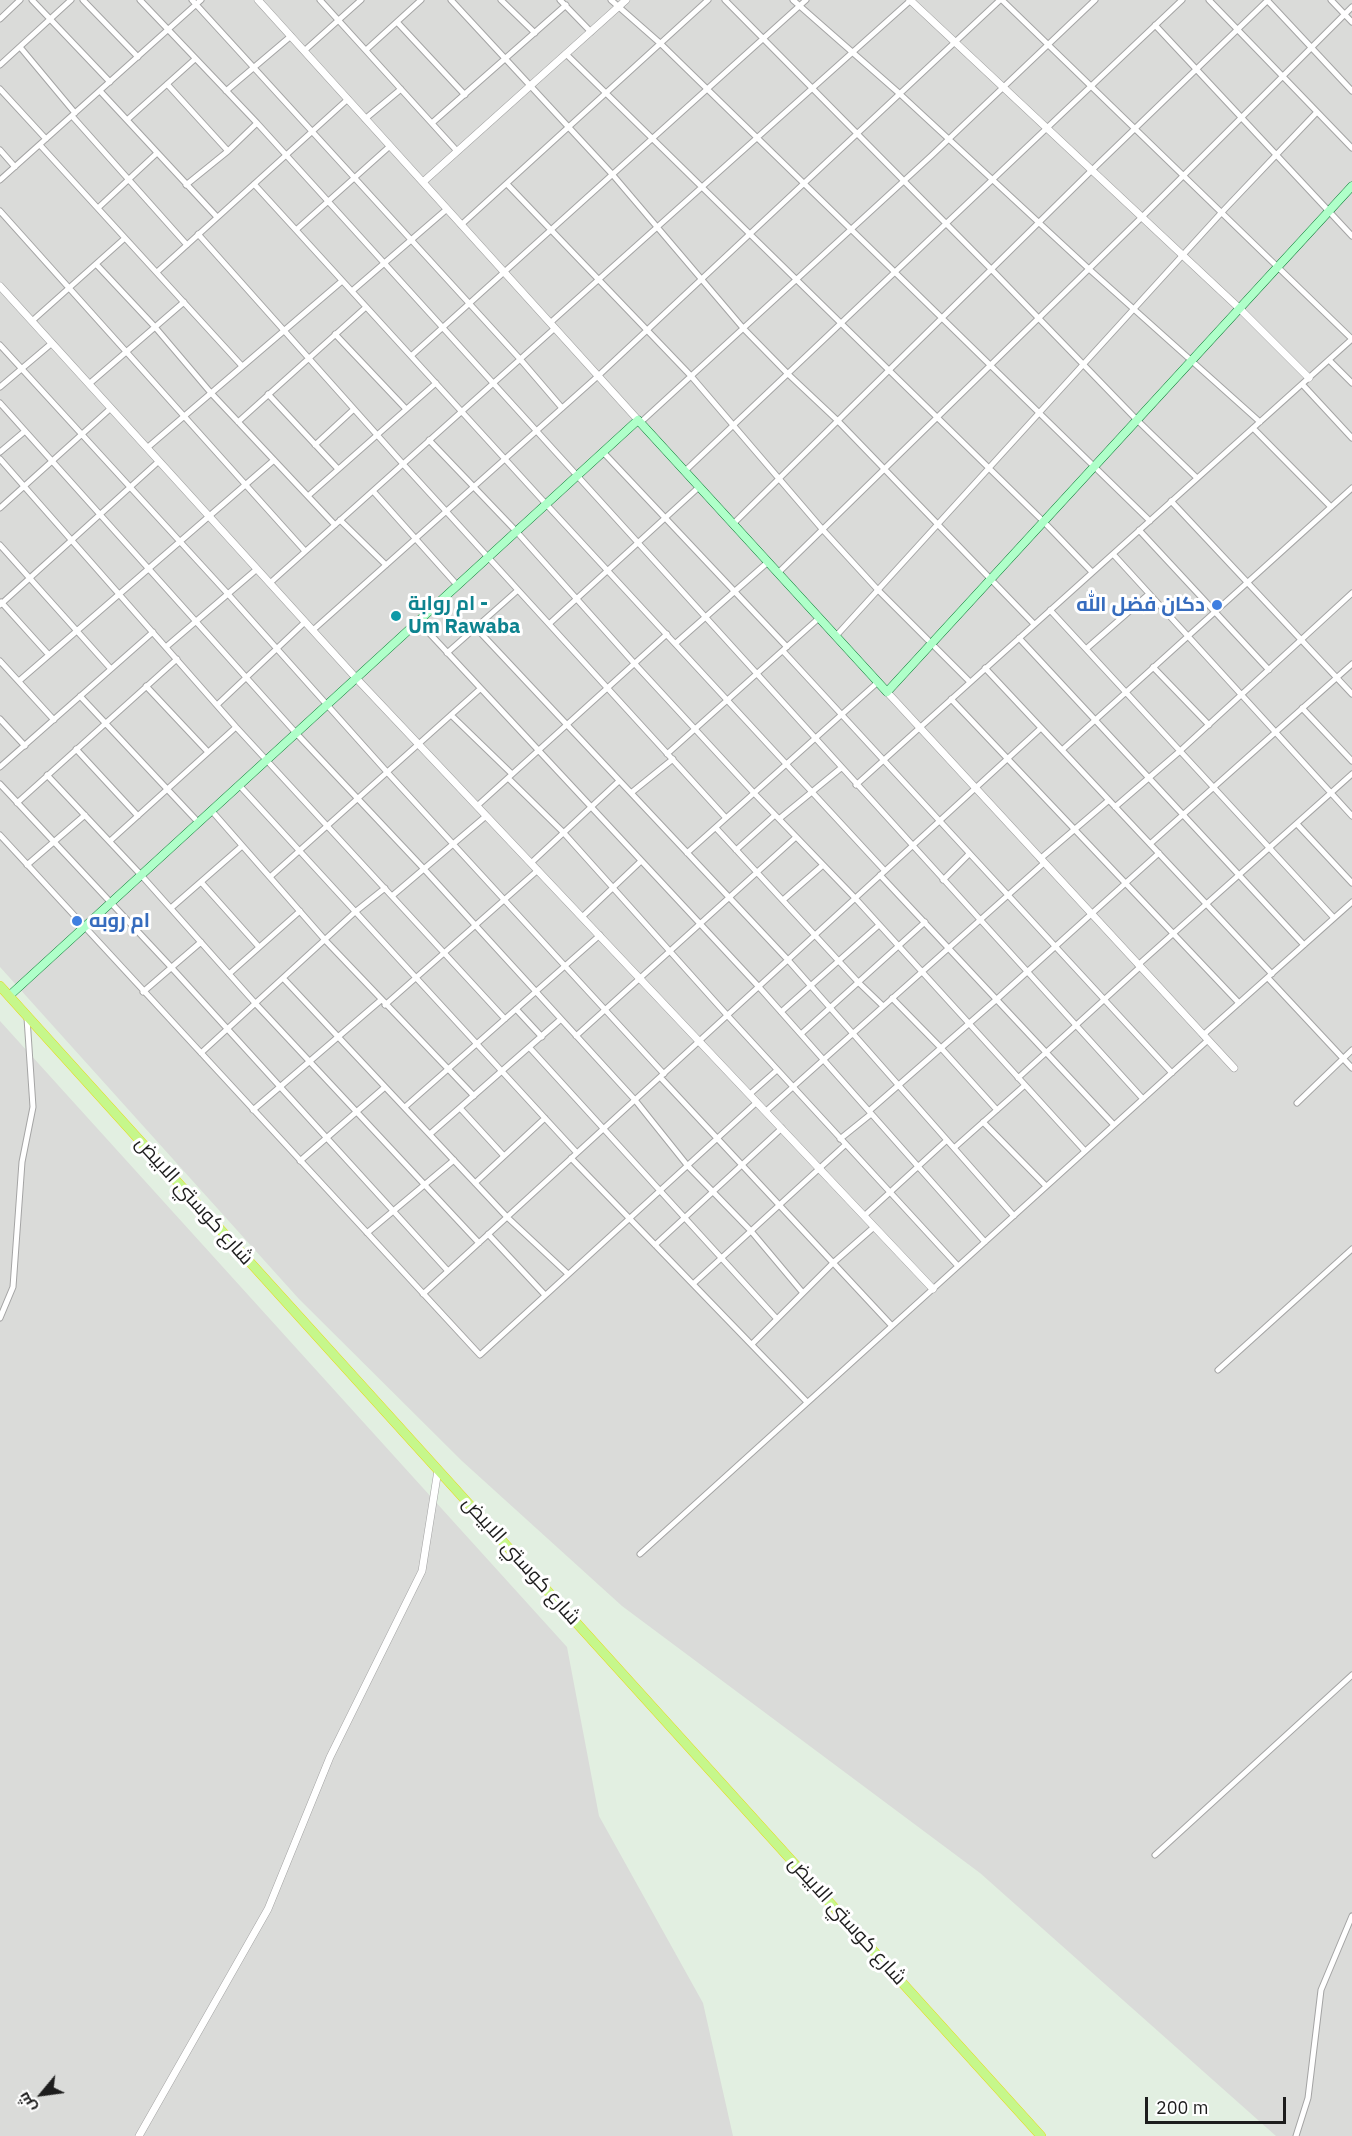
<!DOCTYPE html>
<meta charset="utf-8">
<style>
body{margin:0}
#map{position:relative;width:1352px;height:2136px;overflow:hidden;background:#e2efe1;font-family:"IBM Plex Sans",Cairo,sans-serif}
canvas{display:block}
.north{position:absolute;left:12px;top:2064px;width:60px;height:60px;-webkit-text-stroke:4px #fff;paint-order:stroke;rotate:241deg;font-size:16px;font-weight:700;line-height:24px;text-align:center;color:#1d1d1d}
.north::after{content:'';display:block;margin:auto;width:21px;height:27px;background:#1d1d1d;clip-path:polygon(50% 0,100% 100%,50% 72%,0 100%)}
.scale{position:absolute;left:1145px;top:2097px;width:141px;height:27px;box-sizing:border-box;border:3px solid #1d1d1d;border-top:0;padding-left:8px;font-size:18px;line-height:21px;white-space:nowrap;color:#1d1d1d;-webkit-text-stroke:4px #fff;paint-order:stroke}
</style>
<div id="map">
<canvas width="1352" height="2136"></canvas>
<div class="north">ش</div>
<div class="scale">200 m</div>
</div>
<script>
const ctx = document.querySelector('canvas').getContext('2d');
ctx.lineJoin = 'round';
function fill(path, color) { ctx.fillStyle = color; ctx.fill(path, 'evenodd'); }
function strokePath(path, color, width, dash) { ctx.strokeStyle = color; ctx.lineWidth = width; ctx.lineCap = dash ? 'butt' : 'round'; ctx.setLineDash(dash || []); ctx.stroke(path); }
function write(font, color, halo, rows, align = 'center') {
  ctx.font = font + ' "IBM Plex Sans",Cairo,sans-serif'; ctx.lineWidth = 6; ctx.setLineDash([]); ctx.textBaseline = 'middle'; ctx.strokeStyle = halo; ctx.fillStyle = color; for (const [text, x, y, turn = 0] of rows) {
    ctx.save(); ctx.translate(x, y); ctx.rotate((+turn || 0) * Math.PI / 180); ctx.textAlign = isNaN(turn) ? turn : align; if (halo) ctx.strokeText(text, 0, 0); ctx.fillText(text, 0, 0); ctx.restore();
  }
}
fill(new Path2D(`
 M0,0H1352V2136H1276L980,1873L622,1606L462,1461L299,1299L0,967Z
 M0,1021L567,1647L599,1816L703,2003L733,2136H0Z`), '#dadbd9');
const minor = new Path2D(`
 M32,0L110,82
 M83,0L138,57
 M140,0L257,123L1143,1099
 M192,0L520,359L562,408
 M320,0L457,151
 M451,0L612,174L743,328L788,374L838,421L1034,624
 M501,0L535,33
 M560,0L591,32
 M611,0L661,44L1150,521
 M725,0L992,270L1137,420L1197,478
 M793,0L900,94L1089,269L1260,422
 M1209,0L1352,148
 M1267,0L1352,91
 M1331,0L1352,22
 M0,19L20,0
 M397,22L465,95
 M1155,25L1352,236
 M20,47L75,113
 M366,50L421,0
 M304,51L361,0
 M566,54L1044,522L1092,572
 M0,65L71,0
 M167,84L228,151
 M0,89L46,139
 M100,91L217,217
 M226,91L291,36
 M72,116L187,245
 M365,119L401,89
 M127,120L195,59
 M432,123L566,5
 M40,145L242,366
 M0,150L15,167
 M0,180L201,0
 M254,184L546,504L885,871
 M507,184L691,376L823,530L878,590L970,682
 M186,185L228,151L257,123
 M98,208L157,153
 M0,211L305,551
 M461,225L708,0
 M296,230L390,146
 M198,234L403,464L726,818
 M96,264L155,327L211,393L335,525
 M157,272L348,99
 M352,291L447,209
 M32,321L125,238
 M550,323L911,0
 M335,334L406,409
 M0,345L228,594L387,772L664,1074
 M411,356L806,0
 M1329,360L1352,383
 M89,384L184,302
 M1302,384L1352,438
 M0,387L52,343
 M268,394L338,469
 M0,403L296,733L424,869L635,1100L687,1165L751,1231L803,1293
 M238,422L366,307
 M641,422L931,156L1095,0
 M1253,428L1331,507
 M429,440L516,531L634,663L754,793L855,898L1085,1151
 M315,445L354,409
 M147,448L342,281
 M0,452L25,431
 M603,452L787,647
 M0,459L236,727L505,1019
 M685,471L1182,0
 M373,491L457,585
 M308,496L436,383
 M1171,501L1352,694
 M0,508L111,408
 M340,520L386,565
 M733,524L1092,170L1268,0
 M1139,530L1269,670
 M0,545L111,669
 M1113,554L1352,816
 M778,573L1142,217L1352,7
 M270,583L555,328
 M1,602L49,655
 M0,605L159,461
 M1050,610L1334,918
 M418,621L759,987L985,1242
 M549,624L699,487
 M476,628L788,960L1014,1216
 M313,630L598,376L1000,0
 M836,636L1222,212L1317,112
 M1019,638L1304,945
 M676,643L768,562
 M166,647L257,569
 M1086,649L1149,594
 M783,651L1172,1073
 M447,653L518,590
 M0,661L54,720
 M1153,667L1209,725
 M985,668L1272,974
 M19,681L274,460
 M146,686L208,752
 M80,696L198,822
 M951,699L1239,1003
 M217,705L305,622
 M1302,708L1352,761
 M451,715L512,774
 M0,719L25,746
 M76,749L138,816
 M1062,750L1352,488
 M667,754L819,618
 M0,767L153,632
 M47,775L141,875L255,1003L479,1243
 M508,778L563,832L727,1015L958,1266
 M0,784L171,967L448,1271
 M239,785L577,1153
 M856,785L1352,339L1002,0
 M631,793L673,759
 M17,803L177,659
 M477,806L667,634
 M1115,807L1180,751L1352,593
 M211,810L325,940L474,1096
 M779,819L841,768
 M1297,824L1352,883
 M716,828L859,983L883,1006
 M0,835L480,1355L757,1102
 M110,841L236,727
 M1150,844L1352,664
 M736,850L775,815
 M687,853L878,682
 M1040,859L1109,800
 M531,863L619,781
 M27,865L85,815
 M880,875L1114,1125
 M270,877L480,689
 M943,880L969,854
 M201,882L259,947
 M392,896L486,816
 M783,900L823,865
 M171,908L242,846
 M582,917L641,861
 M1138,965L1352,774
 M229,974L300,911
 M283,978L507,1217L568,1274
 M1268,978L1352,1068
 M143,992L201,942
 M892,998L941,1048L997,1110
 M385,1005L538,870
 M516,1009L542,1037
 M781,1012L879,925
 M801,1034L925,922
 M1203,1035L1352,902
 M576,1036L796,837
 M529,1047L777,1319
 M201,1053L355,912L385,888
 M660,1077L892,1326
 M1018,1078L1140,967
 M750,1094L777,1070
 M1297,1103L1352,1050
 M405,1107L600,935
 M460,1108L504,1156
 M253,1110L381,1000
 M766,1111L1044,863
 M869,1111L997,999L1159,853
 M983,1122L1046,1186
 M430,1134L561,1019
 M840,1139L871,1114
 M954,1148L1025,1085
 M571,1158L807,1402
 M300,1161L385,1087
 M475,1183L545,1118
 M864,1216L947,1140
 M367,1233L454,1160
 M488,1234L545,1295
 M655,1245L782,1128
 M693,1284L845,1145
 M423,1294L1041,728
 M0,1318L13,1287L22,1162L33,1107L27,1018
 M752,1344L833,1263L874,1227
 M1218,1370L1352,1249
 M640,1554L1208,1040
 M1155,1855L1352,1675
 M1296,2136L1308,2098L1321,1990L1352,1916`);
const tertiary = new Path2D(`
 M258,0L638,420
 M910,0L1239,308L1309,378
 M423,182L626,0
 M0,286L356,678L933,1289
 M887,692L1234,1068
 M139,2136L268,1909L330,1757L422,1571L438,1470`);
const secondary = new Path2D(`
 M9,996L638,420L887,692L1352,186`);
const trunk = new Path2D(`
 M0,986L1041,2136`);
strokePath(minor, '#a4a4a4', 7);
strokePath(tertiary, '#a4a4a4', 8);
strokePath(secondary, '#00772d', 9);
strokePath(trunk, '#e9d912', 10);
strokePath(minor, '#fff', 5);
strokePath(tertiary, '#fff', 7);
strokePath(secondary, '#afffc9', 8);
strokePath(trunk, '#c6f78b', 9);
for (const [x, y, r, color] of [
 [1217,605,6,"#3f7fe0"],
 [396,616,6,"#0f9aa8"],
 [77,921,6,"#3f7fe0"]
]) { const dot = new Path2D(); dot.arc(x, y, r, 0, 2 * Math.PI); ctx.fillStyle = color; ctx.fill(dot); strokePath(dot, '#fff', 2); }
write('bold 20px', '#0d838f', '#fff', [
 ["ام روابة -",408,604],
 ["Um Rawaba",408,627]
], 'left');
write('bold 20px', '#366cbe', '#fff', [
 ["دكان فضل الله",1205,605],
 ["ام روبه",89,921,"left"]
], 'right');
write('20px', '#1d1d1d', '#fff', [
 ["شارع كوستي الابيض",194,1201,48],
 ["شارع كوستي الابيض",521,1561,48],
 ["شارع كوستي الابيض",847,1921,48]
]);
</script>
